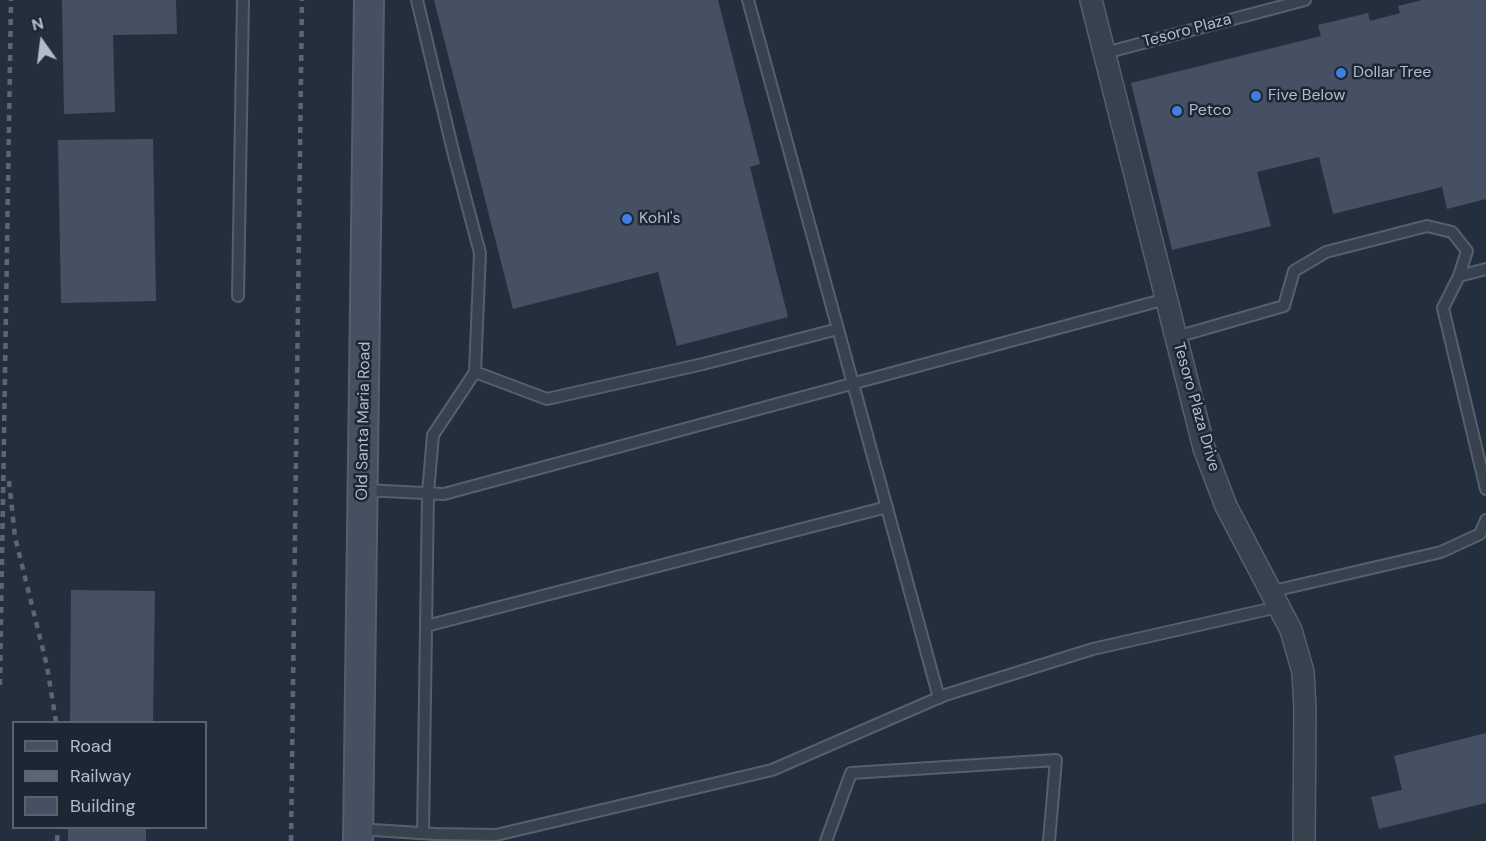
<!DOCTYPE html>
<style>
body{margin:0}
#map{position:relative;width:1486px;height:841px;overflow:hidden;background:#242f3e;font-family:"DM Sans",sans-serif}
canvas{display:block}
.legend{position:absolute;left:12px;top:721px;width:195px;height:108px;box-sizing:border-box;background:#1d2633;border:2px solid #59626f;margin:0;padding:8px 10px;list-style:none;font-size:18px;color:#b4bcc9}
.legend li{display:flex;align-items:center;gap:12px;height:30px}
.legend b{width:30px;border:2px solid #59626f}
.north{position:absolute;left:12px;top:12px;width:60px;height:60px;-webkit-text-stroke:4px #1d2633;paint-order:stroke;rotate:346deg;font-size:16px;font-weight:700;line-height:24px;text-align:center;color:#b4bcc9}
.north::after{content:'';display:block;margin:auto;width:21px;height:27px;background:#b4bcc9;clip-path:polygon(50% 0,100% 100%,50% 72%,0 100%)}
</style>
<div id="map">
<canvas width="1486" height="841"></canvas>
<ul class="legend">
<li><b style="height:8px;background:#465061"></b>Road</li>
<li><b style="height:8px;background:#5a6575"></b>Railway</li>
<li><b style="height:16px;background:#455162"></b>Building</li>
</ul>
<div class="north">N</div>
</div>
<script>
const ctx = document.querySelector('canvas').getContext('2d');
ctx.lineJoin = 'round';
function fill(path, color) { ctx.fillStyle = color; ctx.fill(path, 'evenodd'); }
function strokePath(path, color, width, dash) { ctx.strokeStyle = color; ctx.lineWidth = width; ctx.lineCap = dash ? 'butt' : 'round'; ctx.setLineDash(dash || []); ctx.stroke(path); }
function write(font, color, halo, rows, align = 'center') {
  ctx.font = font + ' "DM Sans",sans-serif'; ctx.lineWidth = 5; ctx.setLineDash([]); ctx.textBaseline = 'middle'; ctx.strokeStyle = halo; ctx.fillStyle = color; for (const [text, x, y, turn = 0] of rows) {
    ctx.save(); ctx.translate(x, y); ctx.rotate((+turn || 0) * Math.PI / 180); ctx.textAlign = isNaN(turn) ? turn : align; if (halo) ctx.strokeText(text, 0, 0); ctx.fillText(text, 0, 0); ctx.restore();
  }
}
fill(new Path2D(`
 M62,0H176L177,34L113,35L115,112L64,114Z
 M434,0H718L760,164L750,167L788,317L677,346L658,272L513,309Z
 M1422,0H1486V199L1447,209L1442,187L1333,214L1319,157L1257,172L1271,226L1172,250L1131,83L1321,36L1318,25L1368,13L1370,21L1400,13L1398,6Z
 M153,139L156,301L61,303L58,140Z
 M71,590L155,591L153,722H70Z
 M1486,733V803L1379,829L1371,797L1402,790L1394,756Z
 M68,828H146V841H68Z`), '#455162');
const lane = new Path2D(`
 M417,0L454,155L480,253L475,372L433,435L428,493L423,833
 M748,0L838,329
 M1105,53L1305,0
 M1459,276L1486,269
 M238,296L243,0
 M1176,337L1284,306L1294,271L1326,252L1427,226L1452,232L1467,251L1459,276L1443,308L1486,489
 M475,372L547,399L703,364L838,329L939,698
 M364,490L444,494L1166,299
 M1269,592L1441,552L1480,534L1486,520
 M426,626L887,507
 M358,829L435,834L496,835L772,770L945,695L1093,649L1278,607
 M826,841L851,773L1056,760L1049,841`);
const street = new Path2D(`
 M1091,0L1204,448L1226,506L1291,630L1303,672L1305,708L1304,841`);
const secondary = new Path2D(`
 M358,841L369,0`);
strokePath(lane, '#565f6c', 14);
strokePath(street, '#565f6c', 24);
strokePath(secondary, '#565f6c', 32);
strokePath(lane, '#38414e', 10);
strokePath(street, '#38414e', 21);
strokePath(secondary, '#465061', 28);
strokePath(new Path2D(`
 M9,481L15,537L47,666L56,722
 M0,685L11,0
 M57,841L58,828
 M291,841L302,0`), '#5a6575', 4.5, [6, 6]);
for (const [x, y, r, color] of [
 [1341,73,6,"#3f7fe0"],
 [1256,96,6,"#3f7fe0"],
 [1177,111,6,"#3f7fe0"],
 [627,219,6,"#3f7fe0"]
]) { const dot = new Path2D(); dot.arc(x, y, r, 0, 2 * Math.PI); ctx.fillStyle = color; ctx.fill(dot); strokePath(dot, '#1d2633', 2); }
write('16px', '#b4bcc9', '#1d2633', [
 ["Tesoro Plaza",1187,31,-15],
 ["Tesoro Plaza Drive",1196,407,74],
 ["Old Santa Maria Road",364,421,-89]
]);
write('16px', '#b4bcc9', '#1d2633', [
 ["Dollar Tree",1353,73],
 ["Five Below",1268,96],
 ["Petco",1189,111],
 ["Kohl's",639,219]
], 'left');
</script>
